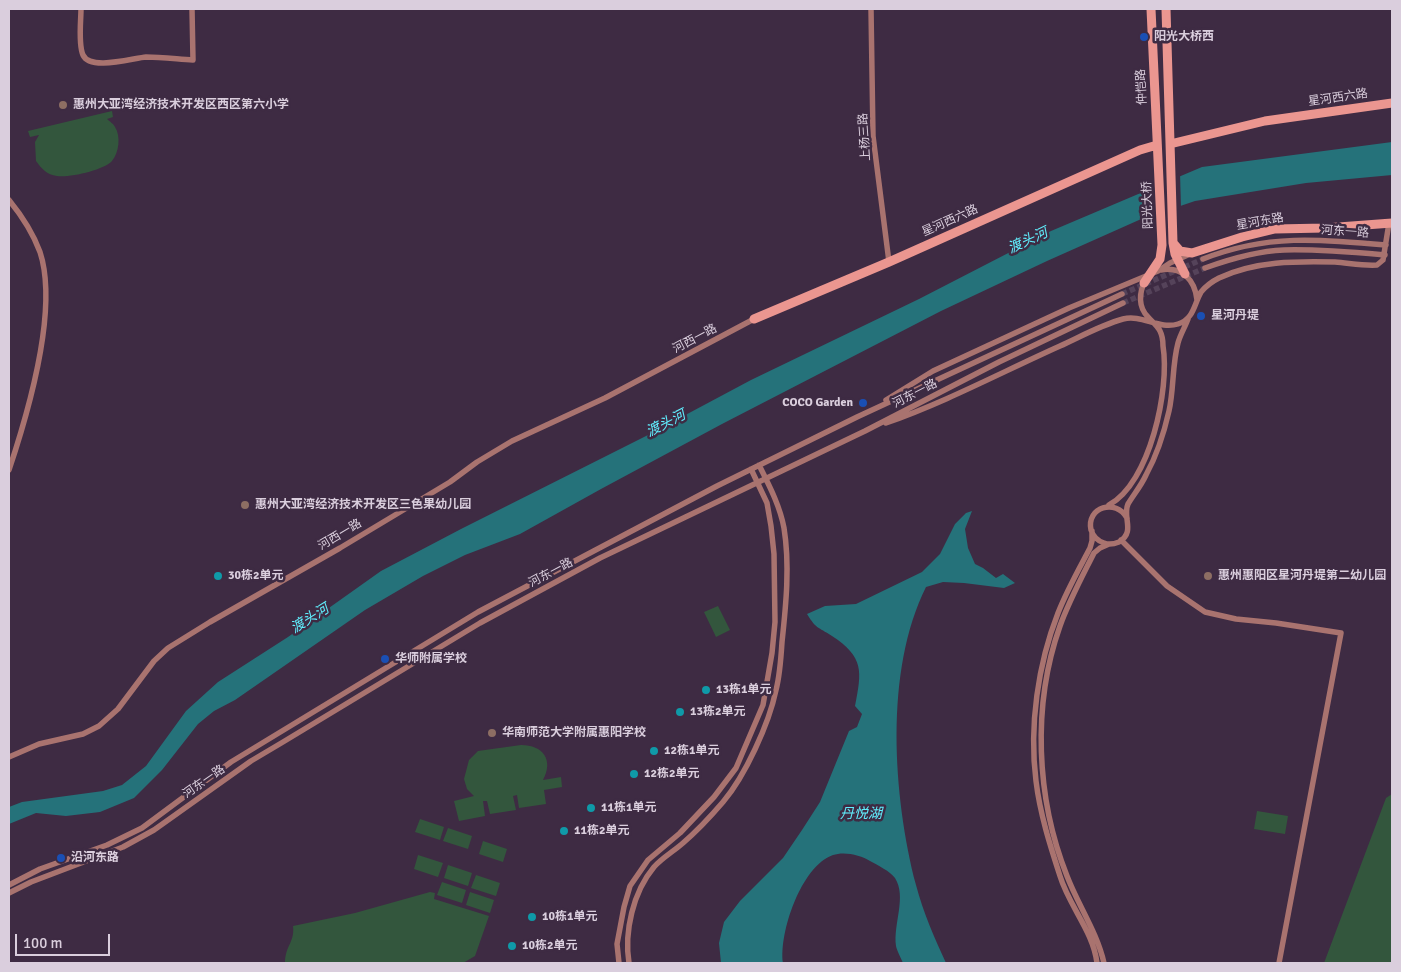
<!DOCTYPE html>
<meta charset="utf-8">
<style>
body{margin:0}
#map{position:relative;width:1401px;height:972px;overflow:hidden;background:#3e2b43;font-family:Signika,sans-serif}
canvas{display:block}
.frame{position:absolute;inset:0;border:10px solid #dacedd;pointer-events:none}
.scale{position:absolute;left:15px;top:934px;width:95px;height:22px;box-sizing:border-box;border:2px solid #dacedd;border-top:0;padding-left:6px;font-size:15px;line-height:18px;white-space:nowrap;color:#dacedd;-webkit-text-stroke:4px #3e2b43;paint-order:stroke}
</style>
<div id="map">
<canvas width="1401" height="972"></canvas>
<div class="frame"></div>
<div class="scale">100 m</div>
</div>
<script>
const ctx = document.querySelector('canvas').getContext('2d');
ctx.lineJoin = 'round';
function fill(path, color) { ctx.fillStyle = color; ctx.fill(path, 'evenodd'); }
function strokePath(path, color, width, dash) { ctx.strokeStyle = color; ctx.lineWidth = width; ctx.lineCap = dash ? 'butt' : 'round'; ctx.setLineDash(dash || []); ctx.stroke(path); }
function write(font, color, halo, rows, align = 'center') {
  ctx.font = font + ' Signika,"Noto Sans SC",sans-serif'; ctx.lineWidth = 5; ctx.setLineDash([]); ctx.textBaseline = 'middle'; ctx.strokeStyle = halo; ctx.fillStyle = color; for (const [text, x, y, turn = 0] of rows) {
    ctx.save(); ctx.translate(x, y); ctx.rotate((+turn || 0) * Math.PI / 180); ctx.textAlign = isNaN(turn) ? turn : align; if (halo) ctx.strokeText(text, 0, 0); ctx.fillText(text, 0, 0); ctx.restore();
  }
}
fill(new Path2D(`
 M112,111L113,117L107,119C109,121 114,124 115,127C121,136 119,153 112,161C104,170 69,178 57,176C47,175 41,168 36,161L35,142L39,135L30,137L28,131Z
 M718,606L730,630L716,637L704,612Z
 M521,745C543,745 554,760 543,780L561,777L562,787L544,790L546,804L519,808L517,795L513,796L516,810L490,814L487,801H483L485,816L459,821L454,801L474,796L467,789L464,779L469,760L478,751Z
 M1392,794V963H1324L1386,798Z
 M1257,811L1288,816L1285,834L1254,829Z
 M420,819L444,827L440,840L415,832Z
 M448,828L472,836L468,849L443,841Z
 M483,841L507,849L503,862L479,854Z
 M418,855L443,863L438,877L414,869Z
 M448,865L472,873L468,886L444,878Z
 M476,875L500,883L496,896L471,888Z
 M442,882L466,890L462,903L437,895Z
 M430,892L435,893L434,899L489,916L475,956L463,963H285C285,946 295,942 293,926L355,913Z
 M470,892L494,900L490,913L466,905Z`), '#33563d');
fill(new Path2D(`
 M1392,142V175L1306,183L1195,201L1139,220L1047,261L941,311L722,424L601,489L520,534L465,555L423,576L365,610L235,700L214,711L198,724L162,770L134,798L100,812L66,816L36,813L9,824V807L22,802L103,791L122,785L146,766L186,711L218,682L288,637L381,571L461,529L646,436L751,380L919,299L1051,231L1202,167Z
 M972,511L965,529L968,548L975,564L983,568L996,578L1003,574L1015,583L1004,588L964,583L943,582L926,587C884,671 893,796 916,885C923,912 935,939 946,963H903C901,958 897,951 896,946C893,924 907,897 895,878C890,871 877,865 870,861C861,855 844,851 833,855C801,866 779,933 783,963H721L719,943L724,922L740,901L783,858L802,830L820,802L849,731L857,727L862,714L855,706C862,671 864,657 832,636C817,626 817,630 807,614L825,606L856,604L922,572L940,554L955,524L966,513Z`), '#25727a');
fill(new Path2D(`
 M1180,173L1181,208L1150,219L1149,186Z`), '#3e2b43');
strokePath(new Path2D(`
 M1122,294L1203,259
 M1123,303L1205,268`), '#55435a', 5.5, [5.5, 3]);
strokePath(new Path2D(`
 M81,9C81,21 78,44 83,55C90,71 133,58 146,57C161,57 177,59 193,60L192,9
 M871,9L873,136L889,262
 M9,200C22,216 33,233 40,252C59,310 28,413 9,470
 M1203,259C1266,234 1321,239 1386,245
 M1205,268C1230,259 1258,251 1284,250C1318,249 1351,252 1385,255
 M1161,270C1182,266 1195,280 1197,300
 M886,400L933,371L1069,308L1158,271L1170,263L1190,254
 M886,423C946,402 1002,372 1060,346C1080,337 1101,325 1123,319C1142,314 1159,330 1178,324C1194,319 1194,304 1201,292C1206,286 1213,281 1219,278C1255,261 1296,261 1335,262C1349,263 1363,266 1377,265L1383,260L1389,223
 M1109,505C1150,483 1170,389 1163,346C1163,341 1162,335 1160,331C1157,325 1152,322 1148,317C1138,307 1139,293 1145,281
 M1127,518C1116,498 1086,507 1091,530C1093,536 1098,541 1104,543C1109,545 1114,544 1119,542C1136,532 1122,517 1128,504C1134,494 1141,486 1146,475C1157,455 1164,433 1169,411C1174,389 1172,365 1178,343C1180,335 1185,327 1188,319
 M1092,531V541L1090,548C1079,569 1067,590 1058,613C1038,664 1029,726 1036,781C1040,814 1050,845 1060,876C1069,906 1093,931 1097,963
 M1121,540L1167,586L1205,612L1236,619L1276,623L1341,633L1279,963
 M9,757L39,744L83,734L99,726L118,709L154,661L168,648L210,622L340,548L450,482L477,462L512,441L605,398L754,319
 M9,885L40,869L107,845L142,828L231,762L478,612L717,486L857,417L1122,294
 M9,893L31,882L123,847L154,830L251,761L283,742L480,623L600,558L865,431L999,362L1123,303
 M619,963L617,944L624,907L630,886L648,860L680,833L714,797L736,768L763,705L772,653L775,622L774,554L771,526L767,503L751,469
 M629,963C624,932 633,892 654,867C662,858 674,851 683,843C697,831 711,816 723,802C745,776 769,724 776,690C780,675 781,658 782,642C786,605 790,565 784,528C780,506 769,485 759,465
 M1104,963C1097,932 1078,905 1067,876C1036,798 1032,705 1060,626C1069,601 1082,577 1094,553L1100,548L1109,544`), '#a9736f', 5.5);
strokePath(new Path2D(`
 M1166,9L1173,243L1175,254L1185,274
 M1170,144L1265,121L1392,103
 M1174,244L1180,251L1192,253L1242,237L1275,229L1325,228L1392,223
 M1144,283L1160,259L1162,245L1151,9
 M754,319L889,262L1140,150L1157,145`), '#eb9690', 9);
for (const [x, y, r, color] of [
 [1144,37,5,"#1a4fb4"],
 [63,105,5,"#8d6e63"],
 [1201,316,5,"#1a4fb4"],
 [863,403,5,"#1a4fb4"],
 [245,505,5,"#8d6e63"],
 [218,576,5,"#0f9aa8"],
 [1208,576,5,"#8d6e63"],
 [385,659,5,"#1a4fb4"],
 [706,690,5,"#0f9aa8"],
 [680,712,5,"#0f9aa8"],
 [492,733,5,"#8d6e63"],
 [654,751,5,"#0f9aa8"],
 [634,774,5,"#0f9aa8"],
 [591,808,5,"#0f9aa8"],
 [564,831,5,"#0f9aa8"],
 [61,858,5,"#1a4fb4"],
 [532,917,5,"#0f9aa8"],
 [512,946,5,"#0f9aa8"]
]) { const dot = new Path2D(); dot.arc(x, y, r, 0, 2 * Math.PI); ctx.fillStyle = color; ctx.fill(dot); strokePath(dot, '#3e2b43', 2); }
write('bold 12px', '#dacedd', '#3e2b43', [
 ["阳光大桥西",1154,37],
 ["惠州大亚湾经济技术开发区西区第六小学",73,105],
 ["星河丹堤",1211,316],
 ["COCO Garden",853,403,"right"],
 ["惠州大亚湾经济技术开发区三色果幼儿园",255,505],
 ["30栋2单元",228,576],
 ["惠州惠阳区星河丹堤第二幼儿园",1218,576],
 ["华师附属学校",395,659],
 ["13栋1单元",716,690],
 ["13栋2单元",690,712],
 ["华南师范大学附属惠阳学校",502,733],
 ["12栋1单元",664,751],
 ["12栋2单元",644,774],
 ["11栋1单元",601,808],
 ["11栋2单元",574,831],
 ["沿河东路",71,858],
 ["10栋1单元",542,917],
 ["10栋2单元",522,946]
], 'left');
write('12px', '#dacedd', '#3e2b43', [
 ["仲恺路",1142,87,-93],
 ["星河西六路",1338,98,-8],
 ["上杨三路",865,137,-94],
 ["阳光大桥",1148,205,-92],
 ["星河西六路",950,221,-24],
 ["星河东路",1260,222,-10],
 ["河东一路",1345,232,4],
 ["河西一路",695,339,-28],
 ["河东一路",915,394,-27],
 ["河西一路",340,535,-31],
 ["河东一路",551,573,-28],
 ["河东一路",204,782,-35]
]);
write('italic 14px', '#60eefd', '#3e2b43', [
 ["渡头河",1028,241,-25],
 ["渡头河",666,424,-27],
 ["渡头河",310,619,-32],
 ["丹悦湖",861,814]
]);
</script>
